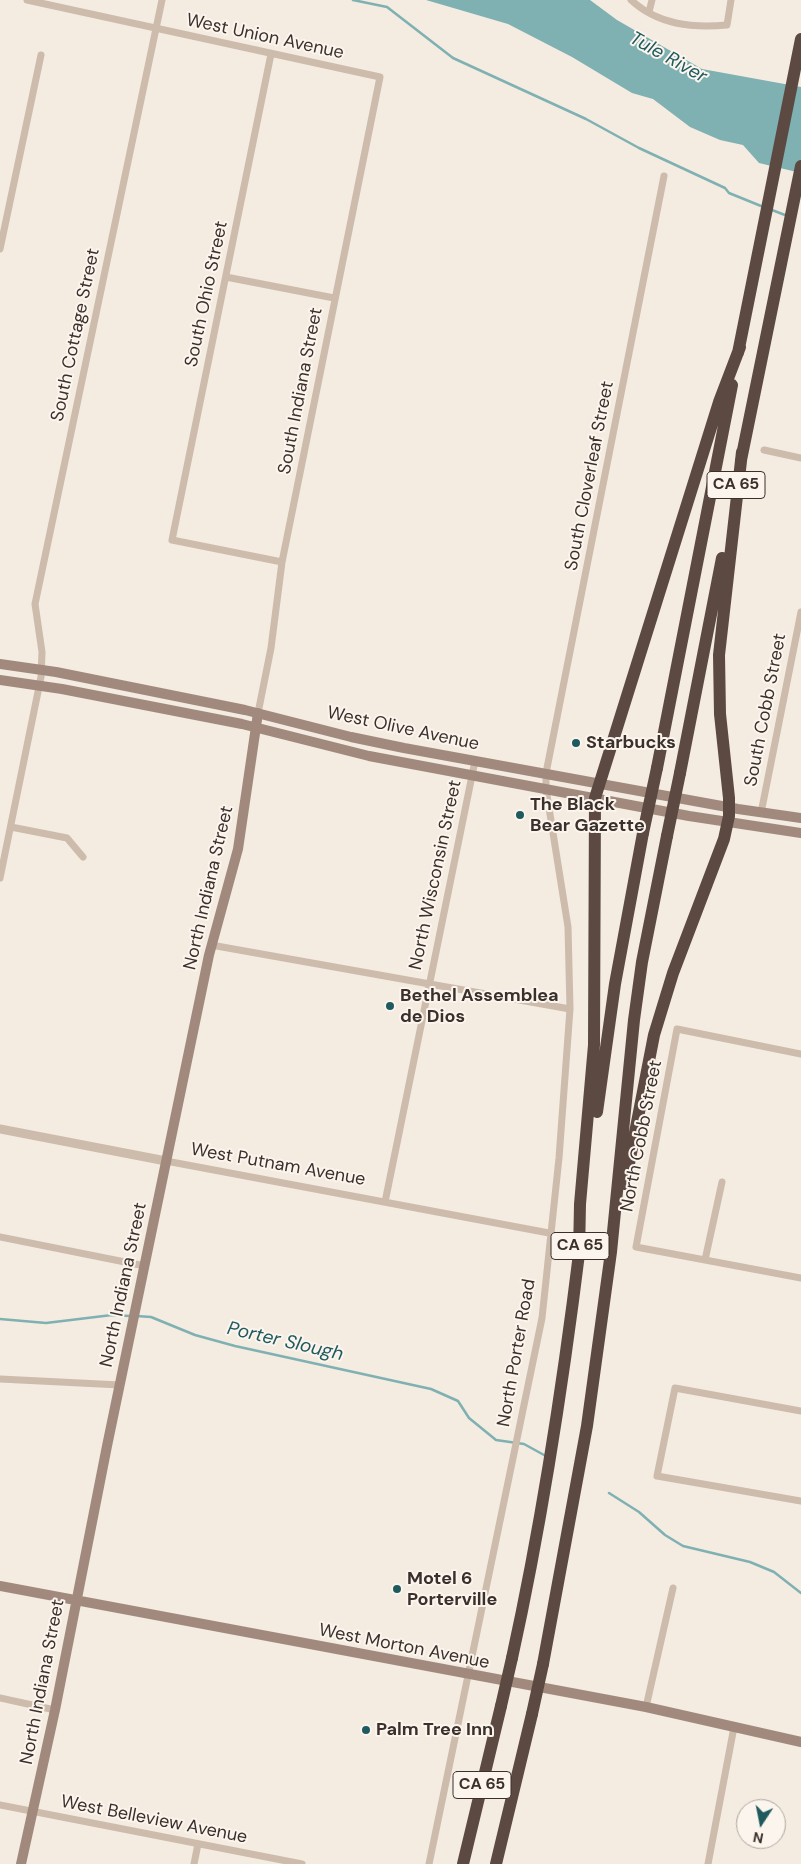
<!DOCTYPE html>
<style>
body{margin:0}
#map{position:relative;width:801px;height:1864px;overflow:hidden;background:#f4ebe1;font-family:"DM Sans",sans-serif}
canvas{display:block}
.north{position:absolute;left:736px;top:1799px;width:50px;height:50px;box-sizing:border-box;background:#fbf5ee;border:1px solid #aea6a0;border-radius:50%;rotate:191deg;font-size:14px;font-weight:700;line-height:20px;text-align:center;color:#3b302b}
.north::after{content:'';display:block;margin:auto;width:18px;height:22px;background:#1f5a5e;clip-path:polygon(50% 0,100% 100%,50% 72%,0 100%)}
</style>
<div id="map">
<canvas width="801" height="1864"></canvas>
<div class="north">N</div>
</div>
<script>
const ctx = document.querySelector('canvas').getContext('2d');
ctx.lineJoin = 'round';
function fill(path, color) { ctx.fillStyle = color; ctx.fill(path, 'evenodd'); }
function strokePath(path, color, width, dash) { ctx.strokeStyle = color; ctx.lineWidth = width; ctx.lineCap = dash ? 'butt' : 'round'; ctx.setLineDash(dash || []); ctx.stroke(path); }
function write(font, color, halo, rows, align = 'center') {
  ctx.font = font + ' "DM Sans",sans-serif'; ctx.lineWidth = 4; ctx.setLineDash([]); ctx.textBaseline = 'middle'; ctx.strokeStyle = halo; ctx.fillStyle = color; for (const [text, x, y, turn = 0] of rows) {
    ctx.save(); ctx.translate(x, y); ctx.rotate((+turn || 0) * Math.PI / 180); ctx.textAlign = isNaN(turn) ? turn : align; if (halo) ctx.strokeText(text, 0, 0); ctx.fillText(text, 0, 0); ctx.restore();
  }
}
fill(new Path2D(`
 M426,0H590L617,20L702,69L801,87V173L759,163L743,145L720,140L690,127L653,99L632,93L572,57L508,24Z`), '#7fb0b2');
strokePath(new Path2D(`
 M353,0L387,7L453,58L586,119L639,148L725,188L729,193L761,206
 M772,210L785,215
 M136,1316L151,1317L195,1335L235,1346L431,1389L458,1401L469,1418L496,1440L524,1444L544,1455
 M0,1319L46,1323L112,1315L130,1316
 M609,1493L639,1512L665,1535L683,1546L750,1562L774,1572L801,1593`), '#7fb0b2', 2.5);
strokePath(new Path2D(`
 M27,0L380,77L282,562L271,648L258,713
 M631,0C658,25 692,28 727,25L731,0
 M649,12L652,0
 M271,54L172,540L282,562
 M0,249L41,55
 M226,277L334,298
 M764,450L801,458
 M761,813L801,612
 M11,827L67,838L83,857
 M0,878L41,677L42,652L35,604L162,0
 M211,945L570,1009
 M801,1054L677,1029L636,1247L801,1278
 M166,1161L549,1233
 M385,1202L475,761
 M0,1237L145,1266
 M705,1260L722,1182
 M0,1379L120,1385
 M801,1411L675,1388L657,1476L801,1501
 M0,1698L55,1710
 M646,1707L673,1588
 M0,1805L302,1864
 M194,1864L198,1844
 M429,1864L542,1318L559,1158L570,1009L568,927L546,789V773L664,176
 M708,1864L734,1727`), '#cdbbac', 7);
strokePath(new Path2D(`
 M0,1129L166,1161`), '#cdbbac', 9);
strokePath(new Path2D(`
 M0,664L56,672L245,710L351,737L404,748L738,809L801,818
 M0,680L62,689L242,724L369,756L689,816L801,833
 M0,1586L646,1707L801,1742
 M21,1864L55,1710L107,1446L209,955L238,849L258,713`), '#a18a7d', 10);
strokePath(new Path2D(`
 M738,353L801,39
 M741,460L801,166
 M657,768L732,385
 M680,773L722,558
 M597,1112L615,984L643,833
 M625,1184L654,1035L673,973L724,839L729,816V798L720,714L719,655L742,452
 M579,1254L580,1204L594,1045L595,798L719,402L740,347
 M512,1658C542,1522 563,1384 580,1246
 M543,1664L587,1426L611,1252L634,1020L642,962L667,836
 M463,1864L501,1706
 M496,1864L532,1714`), '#5c4a42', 12);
strokePath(new Path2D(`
 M643,833L657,768
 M667,836L680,773
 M501,1706L512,1658
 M532,1714L543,1664`), '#5c4a42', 12);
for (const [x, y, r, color] of [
 [576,743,5,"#1f5a5e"],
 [520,815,5,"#1f5a5e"],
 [390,1006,5,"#1f5a5e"],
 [397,1589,5,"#1f5a5e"],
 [366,1730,5,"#1f5a5e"]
]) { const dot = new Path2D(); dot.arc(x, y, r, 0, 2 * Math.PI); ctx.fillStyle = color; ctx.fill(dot); strokePath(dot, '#fbf5ee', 2); }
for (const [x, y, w] of [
 [736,485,58],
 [580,1246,58],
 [482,1785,58]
]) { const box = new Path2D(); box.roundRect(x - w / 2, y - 13.5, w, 27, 4); ctx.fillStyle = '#fbf5ee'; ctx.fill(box); strokePath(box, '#3b302b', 1); }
write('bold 16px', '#3b302b', null, [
 ["CA 65",736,485],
 ["CA 65",580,1246],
 ["CA 65",482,1785]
]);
write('18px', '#3b302b', '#fbf5ee', [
 ["West Union Avenue",265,37,12],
 ["South Ohio Street",207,294,-78],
 ["South Cottage Street",76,335,-78],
 ["South Indiana Street",301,391,-79],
 ["South Cloverleaf Street",590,476,-79],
 ["South Cobb Street",766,710,-79],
 ["West Olive Avenue",403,729,12],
 ["North Wisconsin Street",436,875,-78],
 ["North Indiana Street",209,888,-77],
 ["North Cobb Street",642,1136,-79],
 ["West Putnam Avenue",278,1165,10],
 ["North Indiana Street",124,1285,-78],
 ["North Porter Road",517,1353,-80],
 ["West Morton Avenue",404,1647,11],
 ["North Indiana Street",43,1682,-79],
 ["West Belleview Avenue",154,1820,11]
]);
write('bold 18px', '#3b302b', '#fbf5ee', [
 ["Starbucks",586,743],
 ["The Black",530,805],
 ["Bear Gazette",530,826],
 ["Bethel Assemblea",400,996],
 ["de Dios",400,1017],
 ["Motel 6",407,1579],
 ["Porterville",407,1600],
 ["Palm Tree Inn",376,1730]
], 'left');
write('italic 19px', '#1f5a5e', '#fbf5ee', [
 ["Tule River",668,58,29],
 ["Porter Slough",285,1342,13]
]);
</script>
